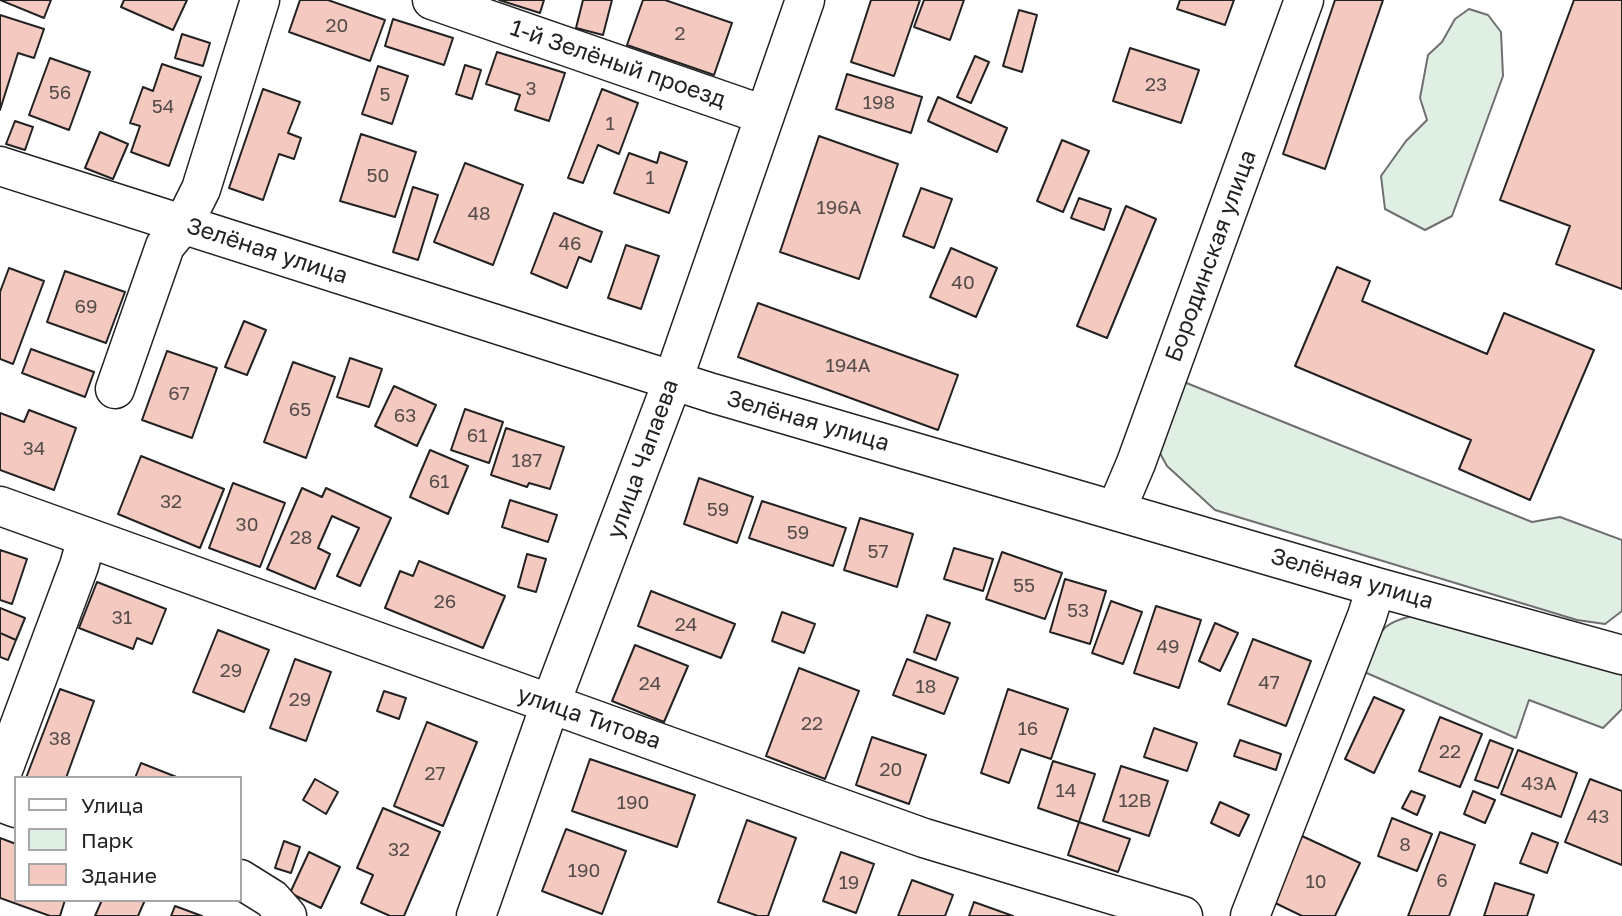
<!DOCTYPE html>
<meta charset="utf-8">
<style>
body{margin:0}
#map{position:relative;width:1622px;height:916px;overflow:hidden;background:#fff;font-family:"Golos Text",sans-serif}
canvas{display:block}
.legend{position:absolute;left:14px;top:776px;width:228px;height:126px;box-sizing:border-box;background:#fff;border:2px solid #a7a7a7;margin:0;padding:9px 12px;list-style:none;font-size:21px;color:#222}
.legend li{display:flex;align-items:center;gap:14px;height:35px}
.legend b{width:35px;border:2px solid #a7a7a7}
</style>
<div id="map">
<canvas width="1622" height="916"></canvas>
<ul class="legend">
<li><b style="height:9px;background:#fff"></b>Улица</li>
<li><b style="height:19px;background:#e0efe3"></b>Парк</li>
<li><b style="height:19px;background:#f3c9c0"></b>Здание</li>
</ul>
</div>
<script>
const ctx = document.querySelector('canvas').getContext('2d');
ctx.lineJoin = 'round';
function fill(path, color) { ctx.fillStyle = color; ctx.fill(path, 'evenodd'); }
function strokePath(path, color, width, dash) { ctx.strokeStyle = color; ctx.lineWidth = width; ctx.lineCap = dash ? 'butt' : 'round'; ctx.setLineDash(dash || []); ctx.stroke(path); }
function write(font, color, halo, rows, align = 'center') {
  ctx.font = font + ' "Golos Text",sans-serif'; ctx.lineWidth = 5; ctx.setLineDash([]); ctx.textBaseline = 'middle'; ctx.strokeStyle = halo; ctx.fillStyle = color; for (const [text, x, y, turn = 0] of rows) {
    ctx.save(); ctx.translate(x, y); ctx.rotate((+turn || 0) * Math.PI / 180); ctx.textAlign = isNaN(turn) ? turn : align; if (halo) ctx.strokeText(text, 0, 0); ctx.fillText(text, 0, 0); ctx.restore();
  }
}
const green = new Path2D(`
 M1469,9L1488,15L1501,32L1503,76L1452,216L1425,230L1385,209L1381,176L1406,141L1427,120L1420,98L1428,55L1442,42L1455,19Z
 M1179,380L1532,522L1560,517L1622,540V611L1605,624L1577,620L1215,510L1167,466L1156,446Z
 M1422,614L1622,675V709L1603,728L1529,700L1516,738L1362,671C1379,633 1377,622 1422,614Z`);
fill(green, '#e0efe3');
strokePath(green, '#6f6f6f', 2);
const building = new Path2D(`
 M0,0H51L44,18Z
 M124,0H187L173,30L121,7Z
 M300,0H328L385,20L370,61L289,32Z
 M499,0H544L540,13Z
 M583,0H612L603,35L576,28Z
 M643,0H665L732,23L714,75L627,45Z
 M871,0H920L894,76L851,62Z
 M924,0H964L950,40L914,27Z
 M1180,0H1234L1225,25L1177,9Z
 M1335,0H1383L1325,169L1283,154Z
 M1574,0H1622V289L1556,264L1570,226L1500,200Z
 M1019,10L1037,15L1022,72L1003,66Z
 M0,15L44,29L34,58L18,53L0,110Z
 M393,19L453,38L444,65L385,46Z
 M182,34L210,43L203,66L175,58Z
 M1130,48L1199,70L1181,123L1113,101Z
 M497,52L565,73L549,121L515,110L520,95L486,84Z
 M975,56L989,62L971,103L957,97Z
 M50,58L90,72L69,130L29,115Z
 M162,64L201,77L169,166L131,152L140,126L130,123L143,87L153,91Z
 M465,65L481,70L472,99L456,94Z
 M378,66L408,76L392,124L362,114Z
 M847,74L922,97L911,133L836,109Z
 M263,89L300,102L288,133L301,138L294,159L279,154L263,200L229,188Z
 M602,89L638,103L619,154L598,145L583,183L568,178Z
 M938,97L1007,128L997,152L928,121Z
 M15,121L33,127L25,150L6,144Z
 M100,132L128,144L113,179L85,168Z
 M361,134L416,152L395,217L340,201Z
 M819,136L898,164L859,279L780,252Z
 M1062,140L1089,151L1063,212L1037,201Z
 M660,152L687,162L669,213L614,193L629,153L657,163Z
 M465,163L523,185L493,265L434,242Z
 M413,187L438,195L418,260L393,252Z
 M921,188L952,199L934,248L903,236Z
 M1079,198L1111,209L1104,230L1071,218Z
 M1126,206L1156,219L1107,338L1077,326Z
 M554,213L602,232L591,262L579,257L567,288L531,273Z
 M626,245L659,256L641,309L608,298Z
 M951,248L997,268L976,317L930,297Z
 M1337,267L1370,281L1362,301L1487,354L1504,313L1594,350L1530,500L1459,469L1471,440L1295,366Z
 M9,268L44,281L13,364L0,359V292Z
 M65,271L125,292L106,343L47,322Z
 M758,303L958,375L938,430L738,357Z
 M244,321L266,330L247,375L225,367Z
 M31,349L94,372L85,397L22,373Z
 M167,351L217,368L192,438L142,420Z
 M350,358L382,369L369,407L337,397Z
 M293,362L335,377L306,458L264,442Z
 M394,386L436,405L417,446L375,426Z
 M465,409L503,422L489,463L451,450Z
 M29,410L76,428L54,490L0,470V413L24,422Z
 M506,428L564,447L550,489L529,483L527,487L491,475Z
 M430,450L468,466L448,514L410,497Z
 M141,456L224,489L200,548L118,514Z
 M699,478L753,497L737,543L684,524Z
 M233,483L285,503L260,567L209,548Z
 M302,488L322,497L326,488L391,518L360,586L337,576L359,528L332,516L318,548L330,554L315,589L267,569Z
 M510,500L557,515L548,542L502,527Z
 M762,501L846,528L833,566L749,538Z
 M860,518L913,534L897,587L844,570Z
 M954,548L993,559L983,591L944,579Z
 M0,550L27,559L12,604L0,600Z
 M1002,552L1062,573L1045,619L986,599Z
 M527,554L546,559L536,592L518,587Z
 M419,561L505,596L483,648L385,608L400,571L413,576Z
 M1065,579L1106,591L1090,644L1050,632Z
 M97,582L166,609L152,644L137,638L133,649L79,628Z
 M651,591L735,624L721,658L638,626Z
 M1111,601L1142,612L1123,664L1092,653Z
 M1156,606L1201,620L1179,688L1134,673Z
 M0,608L25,618L16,640L0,633Z
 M782,612L815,624L804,653L772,641Z
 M927,615L950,623L936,660L914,652Z
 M1215,623L1238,633L1220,671L1199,661Z
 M218,630L269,650L244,712L193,692Z
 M0,633L16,640L8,660L0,657Z
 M1253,639L1311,661L1286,726L1228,704Z
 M635,645L688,666L664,722L612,701Z
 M295,659L331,672L306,741L270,728Z
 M907,659L958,678L944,714L893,695Z
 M799,668L859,691L825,779L766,756Z
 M60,689L94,701L66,778H26Z
 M1008,689L1068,709L1051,759L1021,749L1009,783L981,773Z
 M384,691L406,698L399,719L377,711Z
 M1374,697L1404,710L1374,773L1345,759Z
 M1440,717L1482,734L1460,787L1419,771Z
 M427,722L477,742L443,826L394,806Z
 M1154,728L1197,743L1187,771L1144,757Z
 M872,737L926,755L909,804L856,785Z
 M1240,740L1281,754L1276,770L1234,756Z
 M1490,740L1513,749L1498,788L1475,780Z
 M1518,750L1577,773L1561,817L1501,794Z
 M590,759L695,795L677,847L572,811Z
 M1053,761L1095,774L1079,822L1038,808Z
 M141,763L179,778H135Z
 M1121,766L1168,781L1149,836L1103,821Z
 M315,779L338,792L326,814L303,800Z
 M1590,779L1622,791V865L1565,842Z
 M1411,791L1425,796L1417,815L1402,808Z
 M1473,791L1495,800L1485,823L1464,814Z
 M1220,802L1249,815L1239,836L1211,823Z
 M383,808L440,832L404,916H390L361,903L373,875L357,868Z
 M1392,818L1432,834L1417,871L1378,856Z
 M747,820L796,838L768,916H758L718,902Z
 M1079,822L1130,839L1118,872L1068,855Z
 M566,829L626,851L602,914L542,891Z
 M1440,832L1475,845L1449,916H1408Z
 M1532,833L1558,843L1547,873L1520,863Z
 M1302,836L1360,863L1335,916H1302L1271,901Z
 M0,838L16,844V900H65L60,916H50L0,898Z
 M284,841L300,847L291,873L275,868Z
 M309,852L340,867L321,908L290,893Z
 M841,852L874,864L856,913L823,901Z
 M912,880L953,895L945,916H898Z
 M1495,883L1534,895L1527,916H1484Z
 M102,900H145L138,916H95Z
 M974,902L1013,916H969Z
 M175,906L202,916H171Z`);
fill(building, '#f3c9c0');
strokePath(building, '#222', 2);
const minor = new Path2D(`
 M432,0L764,115
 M0,166L712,393L1376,587L1622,655
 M115,389L165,246L184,223L201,189L260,0
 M0,506L924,838L1183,916
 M1116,510L1136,463L1304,0
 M0,778L79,566L87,538
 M0,802L16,808
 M240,879L272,899L287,916
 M476,916L550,705L673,380L805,0
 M1250,916L1367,616L1376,587`);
strokePath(minor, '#222', 41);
strokePath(minor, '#fff', 38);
write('19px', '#564c4a', null, [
 ["20",337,26],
 ["2",680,34],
 ["23",1156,85],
 ["3",531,89],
 ["56",60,93],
 ["5",385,95],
 ["198",879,103],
 ["54",163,107],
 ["1",610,124],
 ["50",378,176],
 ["1",650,178],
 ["196А",839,208],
 ["48",479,214],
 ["46",570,244],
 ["40",963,283],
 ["69",86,307],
 ["194А",848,366],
 ["67",179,394],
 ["65",300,410],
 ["63",405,416],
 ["61",477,436],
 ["34",34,449],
 ["187",527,461],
 ["61",439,482],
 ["32",171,502],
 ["59",718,510],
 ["30",247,525],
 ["59",798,533],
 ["28",301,538],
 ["57",878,552],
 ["55",1024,586],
 ["26",445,602],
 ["53",1078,611],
 ["31",122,618],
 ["24",686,625],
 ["49",1168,647],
 ["29",231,671],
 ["47",1269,683],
 ["24",650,684],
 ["18",926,687],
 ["29",300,700],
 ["22",812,724],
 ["16",1028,729],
 ["38",60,739],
 ["22",1450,752],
 ["20",891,770],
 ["27",435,774],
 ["43А",1539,784],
 ["14",1066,791],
 ["12В",1135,801],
 ["190",633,803],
 ["43",1598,817],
 ["8",1405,845],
 ["32",399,850],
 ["190",584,871],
 ["6",1442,881],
 ["10",1316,882],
 ["19",849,883]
]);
write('23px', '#222', '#fff', [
 ["1-й Зелёный проезд",618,64,19],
 ["Зелёная улица",267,251,18],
 ["Бородинская улица",1211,256,-70],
 ["Зелёная улица",808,421,16],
 ["улица Чапаева",643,459,-70],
 ["Зелёная улица",1352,579,16],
 ["улица Титова",589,718,19]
]);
</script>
